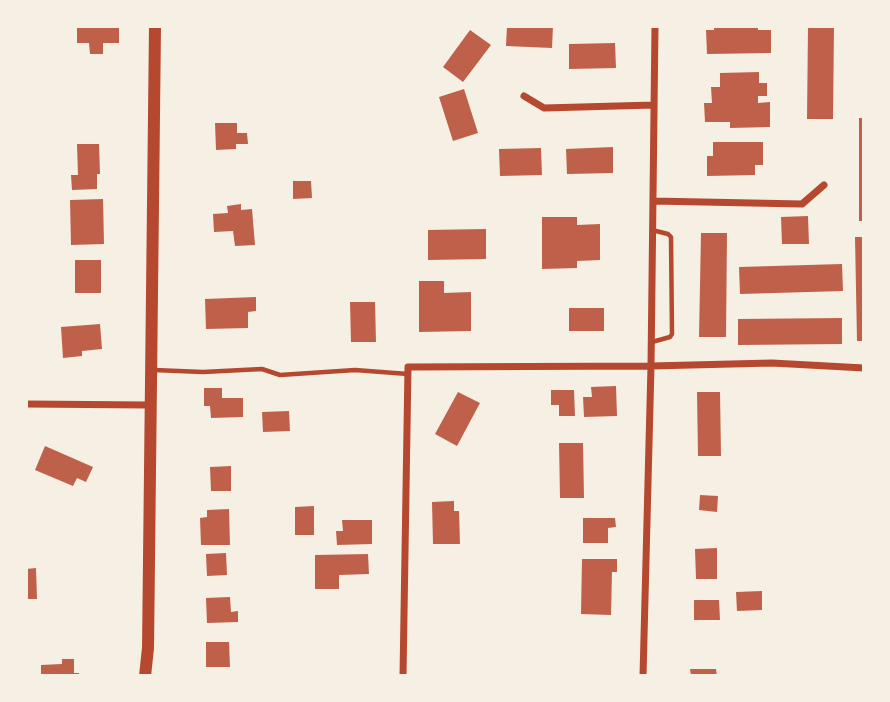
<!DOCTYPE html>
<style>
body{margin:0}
#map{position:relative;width:890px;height:702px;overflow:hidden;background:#f6efe4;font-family:"Alegreya Sans",sans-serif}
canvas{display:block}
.frame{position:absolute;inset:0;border:28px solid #f6efe4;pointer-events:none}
</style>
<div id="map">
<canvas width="890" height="702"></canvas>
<div class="frame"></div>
</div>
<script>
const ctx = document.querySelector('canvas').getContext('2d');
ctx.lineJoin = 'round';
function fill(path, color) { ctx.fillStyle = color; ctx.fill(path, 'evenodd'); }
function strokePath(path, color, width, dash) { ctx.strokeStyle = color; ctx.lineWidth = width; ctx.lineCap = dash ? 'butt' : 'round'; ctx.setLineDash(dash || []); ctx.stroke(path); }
fill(new Path2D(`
 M77,26H119V43H103V54H90L89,43H77Z
 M507,26H553L552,48L506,46Z
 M714,26H758V30H771V53L707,54L706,30H714Z
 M808,26H834L833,119H807Z
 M470,30L491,45L463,82L443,67Z
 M615,43L616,68L569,69V44Z
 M759,72V83H767V96H758V103L770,102V127L730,128V122H705L704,103H712L711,87H720V73Z
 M464,89L478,133L453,141L439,97Z
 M859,118H864V221H859Z
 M215,123H237V133H247L248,144H236V149L216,150Z
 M713,142H763V165H755V175L707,176V156H713Z
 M77,144H99L100,174H97V189L72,190L71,175H78Z
 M613,147V173L567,174L566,149Z
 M541,148L542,175L500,176L499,149Z
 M293,181H311L312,198L293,199Z
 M103,199L104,244L71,245L70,200Z
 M241,204V210L252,209L255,245L235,246L233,231L214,232L213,214L228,213L227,206Z
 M808,216L809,244H782L781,217Z
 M542,217H577V225L600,224V260L577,261V268L542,269Z
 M486,229V259L428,260V230Z
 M701,233H727L726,337H699Z
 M855,237H864V341H857Z
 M75,260H101V293H75Z
 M842,264L843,291L740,294L739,267Z
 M419,281H444V293L471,292V331L419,332Z
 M256,297V311L248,312V328L206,329L205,299Z
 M350,302H375L376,342H351Z
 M569,308H604V331H569Z
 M842,318V344L738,345V319Z
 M100,324L102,349L82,351V356L63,358L61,327Z
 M616,386L617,416L584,417L583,397H592L591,387Z
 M204,388H222V398H243V417L211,418L210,406H204Z
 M551,390H574L575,416H559V405H551Z
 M458,392L480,403L457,446L435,434Z
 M697,392H720L721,456H698Z
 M289,411L290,431L263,432L262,412Z
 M559,443H583L584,498H560Z
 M45,446L93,467L86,482L77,478L73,486L35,470Z
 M231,466V491H211L210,467Z
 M700,495L718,496L717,512L699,510Z
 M454,501V511H459L460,544H433L432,502Z
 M314,506V535H295V507Z
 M229,509L230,545H201L200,518L207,517V510Z
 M583,518H615L616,527L608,528V543H583Z
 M342,520H372V544L337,545L336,531H343Z
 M717,548V579H696L695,549Z
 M226,553L227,575L207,576L206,554Z
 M368,554L369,574L339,575V589H315V555Z
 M582,559H617V572H612L611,615L581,614Z
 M36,568L37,599H26V569Z
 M762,591V610L737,611L736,592Z
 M230,597L231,612L238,611V622L207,623L206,598Z
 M694,600H719L720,620H694Z
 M206,642H229L230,667H206Z
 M62,659H74V673H79V676H41V665L62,664Z
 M690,669H716L717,676H691Z`), '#bf614a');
strokePath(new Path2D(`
 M652,342L670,337L672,334L671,237L668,234L652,230
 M154,370L203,372L262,369L280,375L355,370L408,374`), '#b5482f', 4.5);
strokePath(new Path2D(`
 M524,96L544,108L654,105
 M653,201L802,204L824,185
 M26,404L149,405
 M403,676L408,367L651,366L772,363L864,368
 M643,676L651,366L655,26`), '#b5482f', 7);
strokePath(new Path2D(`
 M145,676L148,648L155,26`), '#b5482f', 12);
</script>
